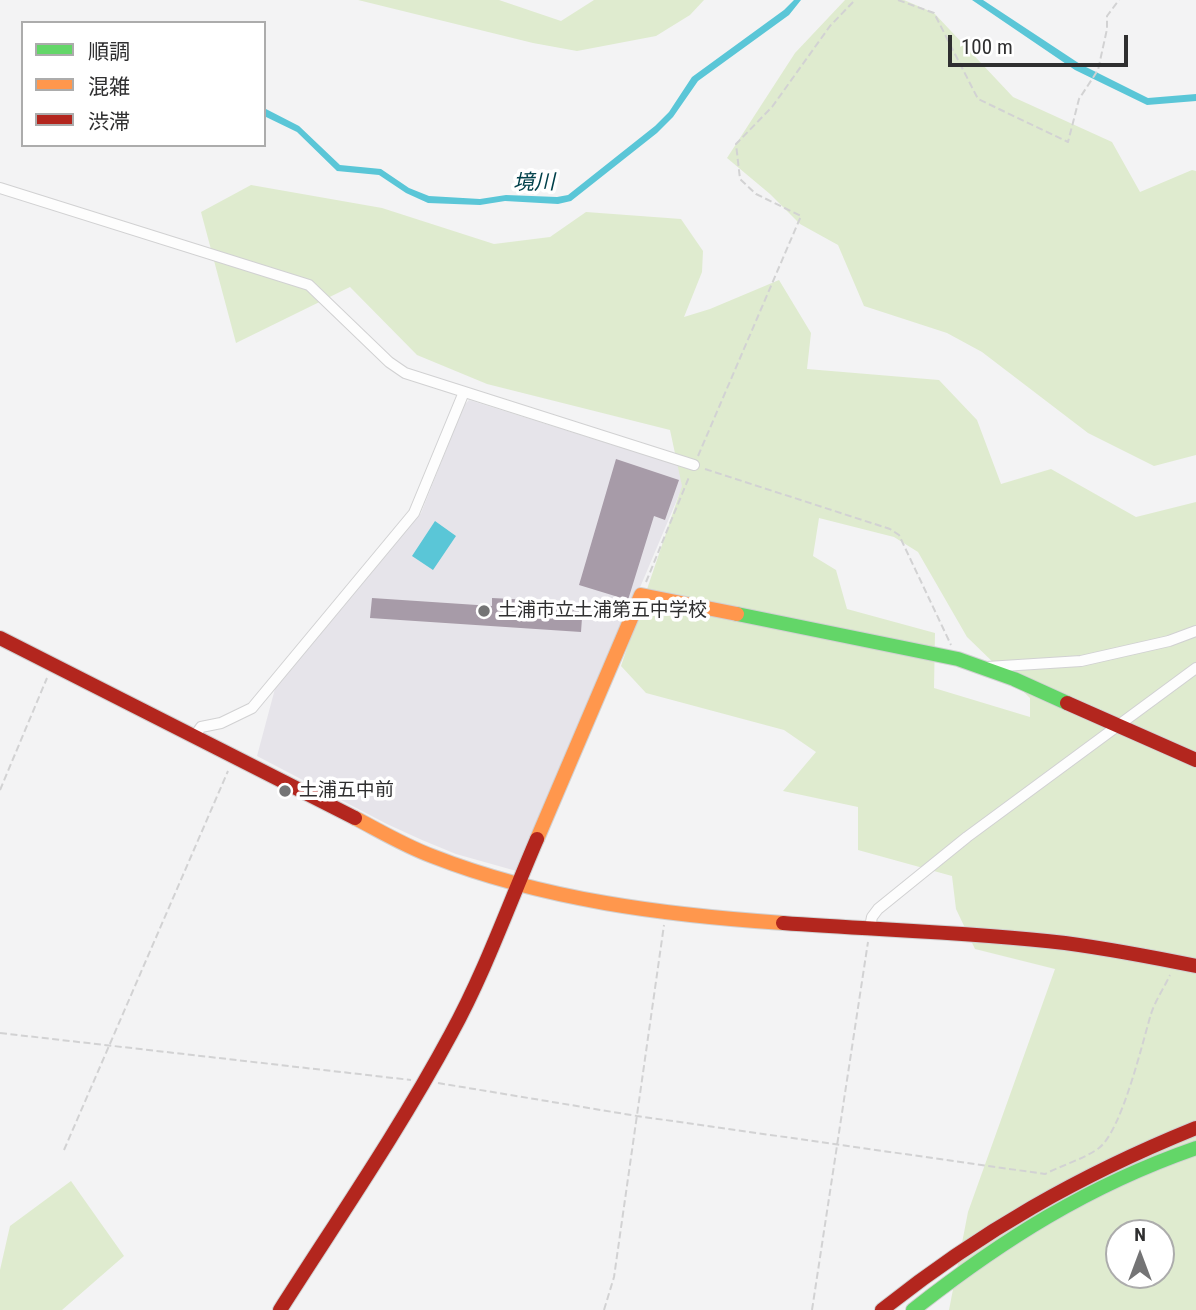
<!DOCTYPE html>
<meta charset="utf-8">
<style>
body{margin:0}
#map{position:relative;width:1196px;height:1310px;overflow:hidden;background:#f3f3f4;font-family:"Roboto Condensed","Noto Sans JP",sans-serif}
canvas{display:block}
.legend{position:absolute;left:21px;top:21px;width:245px;height:126px;box-sizing:border-box;background:#fff;border:2px solid #acacac;margin:0;padding:9px 12px;list-style:none;font-size:21px;color:#2f2f30}
.legend li{display:flex;align-items:center;gap:14px;height:35px}
.legend b{width:35px;border:2px solid #acacac}
.north{position:absolute;left:1105px;top:1219px;width:70px;height:70px;box-sizing:border-box;background:#fff;border:2px solid #acacac;border-radius:50%;rotate:0deg;font-size:19px;font-weight:700;line-height:28px;text-align:center;color:#2f2f30}
.north::after{content:'';display:block;margin:auto;width:24px;height:32px;background:#747475;clip-path:polygon(50% 0,100% 100%,50% 72%,0 100%)}
.scale{position:absolute;left:948px;top:35px;width:180px;height:32px;box-sizing:border-box;border:4px solid #2f2f30;border-top:0;padding-left:9px;font-size:21px;line-height:24px;white-space:nowrap;color:#2f2f30;-webkit-text-stroke:5px #fff;paint-order:stroke}
</style>
<div id="map">
<canvas width="1196" height="1310"></canvas>
<ul class="legend">
<li><b style="height:9px;background:#63d668"></b>順調</li>
<li><b style="height:9px;background:#ff974d"></b>混雑</li>
<li><b style="height:9px;background:#b3261e"></b>渋滞</li>
</ul>
<div class="north">N</div>
<div class="scale">100 m</div>
</div>
<script>
const ctx = document.querySelector('canvas').getContext('2d');
ctx.lineJoin = 'round';
function fill(path, color) { ctx.fillStyle = color; ctx.fill(path, 'evenodd'); }
function strokePath(path, color, width, dash) { ctx.strokeStyle = color; ctx.lineWidth = width; ctx.lineCap = dash ? 'butt' : 'round'; ctx.setLineDash(dash || []); ctx.stroke(path); }
function write(font, color, halo, rows, align = 'center') {
  ctx.font = font + ' "Roboto Condensed","Noto Sans JP",sans-serif'; ctx.lineWidth = 7; ctx.setLineDash([]); ctx.textBaseline = 'middle'; ctx.strokeStyle = halo; ctx.fillStyle = color; for (const [text, x, y, turn = 0] of rows) {
    ctx.save(); ctx.translate(x, y); ctx.rotate((+turn || 0) * Math.PI / 180); ctx.textAlign = isNaN(turn) ? turn : align; if (halo) ctx.strokeText(text, 0, 0); ctx.fillText(text, 0, 0); ctx.restore();
  }
}
fill(new Path2D(`
 M469,400L687,468V476L520,872L456,854L422,840L387,824L257,756L276,685L421,513L464,405Z`), '#e6e4ea');
fill(new Path2D(`
 M358,0H499L561,21L594,0H704L690,15L656,36L577,51L533,43Z
 M845,0H904L934,13L1013,97L1112,142L1140,192L1192,170L1196,171V455L1154,466L1088,433L982,352L947,333L864,306L838,245L800,224L770,194L727,158L795,53Z
 M251,185L382,208L494,244L550,237L586,212L681,219L703,251L702,272L684,317L710,309L779,280L811,333L807,369L939,380L977,420L1001,484L1051,469L1136,517L1196,502V1310H949L968,1212L1055,969L975,949L956,909L952,876L858,850V807L783,791L816,752L784,730L646,693L621,666L682,486L670,430L487,384L417,355L350,287L236,343L201,212ZM819,518L894,537L918,552L967,637L1030,698V717L934,688L935,633L847,609L836,570L813,556ZM1119,1233H1161V1275H1119Z
 M71,1181L124,1256L62,1310H0V1270L10,1226Z`), '#dfebcf');
fill(new Path2D(`
 M794,0H801L789,15L698,81L673,117L657,133L571,201L558,204L505,201L480,205L428,203L406,193L379,175L337,171L297,132L264,116V108L299,126L340,165L381,169L409,188L429,196L480,199L506,195L557,197L568,195L655,126L669,112L692,77L784,10Z
 M972,0H983L1080,64L1148,98L1196,94V101L1147,105L1075,70Z
 M435,521L456,536L433,570L412,556Z`), '#5ac6d7');
fill(new Path2D(`
 M616,459L679,480L665,520L654,516L628,600L579,585Z
 M372,598L492,606V598L532,600L531,610L556,611L557,602L583,604L581,632L370,618Z`), '#a79ba8');
const street = new Path2D(`
 M0,188L309,285L389,362L405,373L694,465
 M987,667L1081,661L1169,641L1196,631
 M194,737L201,727L221,723L252,708L414,513L464,392
 M870,927L872,917L878,909L967,837L1196,668`);
const fast = new Path2D(`
 M737,614L958,659L1014,679L1067,703
 M913,1310C1002,1240 1089,1185 1196,1148`);
const slow = new Path2D(`
 M355,818C380,831 405,846 432,856C544,900 665,915 783,923
 M537,839L641,595L737,614`);
const jam = new Path2D(`
 M0,638L355,818
 M1067,703L1196,760
 M783,923C877,930 971,932 1065,943C1109,949 1152,957 1196,966
 M280,1310C338,1219 400,1129 451,1034C485,972 509,904 537,839
 M882,1310C980,1232 1080,1175 1196,1128`);
strokePath(street, '#d1d1d2', 12);
strokePath(fast, '#d1d1d2', 16);
strokePath(slow, '#d1d1d2', 16);
strokePath(jam, '#d1d1d2', 16);
strokePath(new Path2D(`
 M898,0L934,13L978,99L1068,142L1079,99L1098,70L1107,29V16L1119,0
 M698,456L801,216L756,194L740,179L736,144L772,107L830,26L855,0
 M705,469L890,529L899,535L951,645
 M646,582L689,477
 M0,790L47,678
 M0,1033L411,1080
 M438,1083L637,1116L1045,1174C1060,1166 1086,1158 1099,1148C1122,1130 1142,1044 1151,1014C1155,1001 1164,988 1170,975
 M64,1150L228,771
 M604,1310L614,1277L664,925
 M812,1310L868,942`), '#d2d2d3', 2, [7, 3.5]);
strokePath(street, '#fdfdfd', 10);
strokePath(fast, '#63d668', 14);
strokePath(slow, '#ff974d', 14);
strokePath(jam, '#b3261e', 14);
for (const [x, y, r, color] of [
 [484,611,7,"#747475"],
 [285,791,7,"#747475"]
]) { const dot = new Path2D(); dot.arc(x, y, r, 0, 2 * Math.PI); ctx.fillStyle = color; ctx.fill(dot); strokePath(dot, '#fff', 2.5); }
write('19px', '#2f2f30', '#fff', [
 ["土浦市立土浦第五中学校",498,611],
 ["土浦五中前",299,791]
], 'left');
write('italic 21px', '#00404a', '#fff', [
 ["境川",534,184,-1]
]);
</script>
